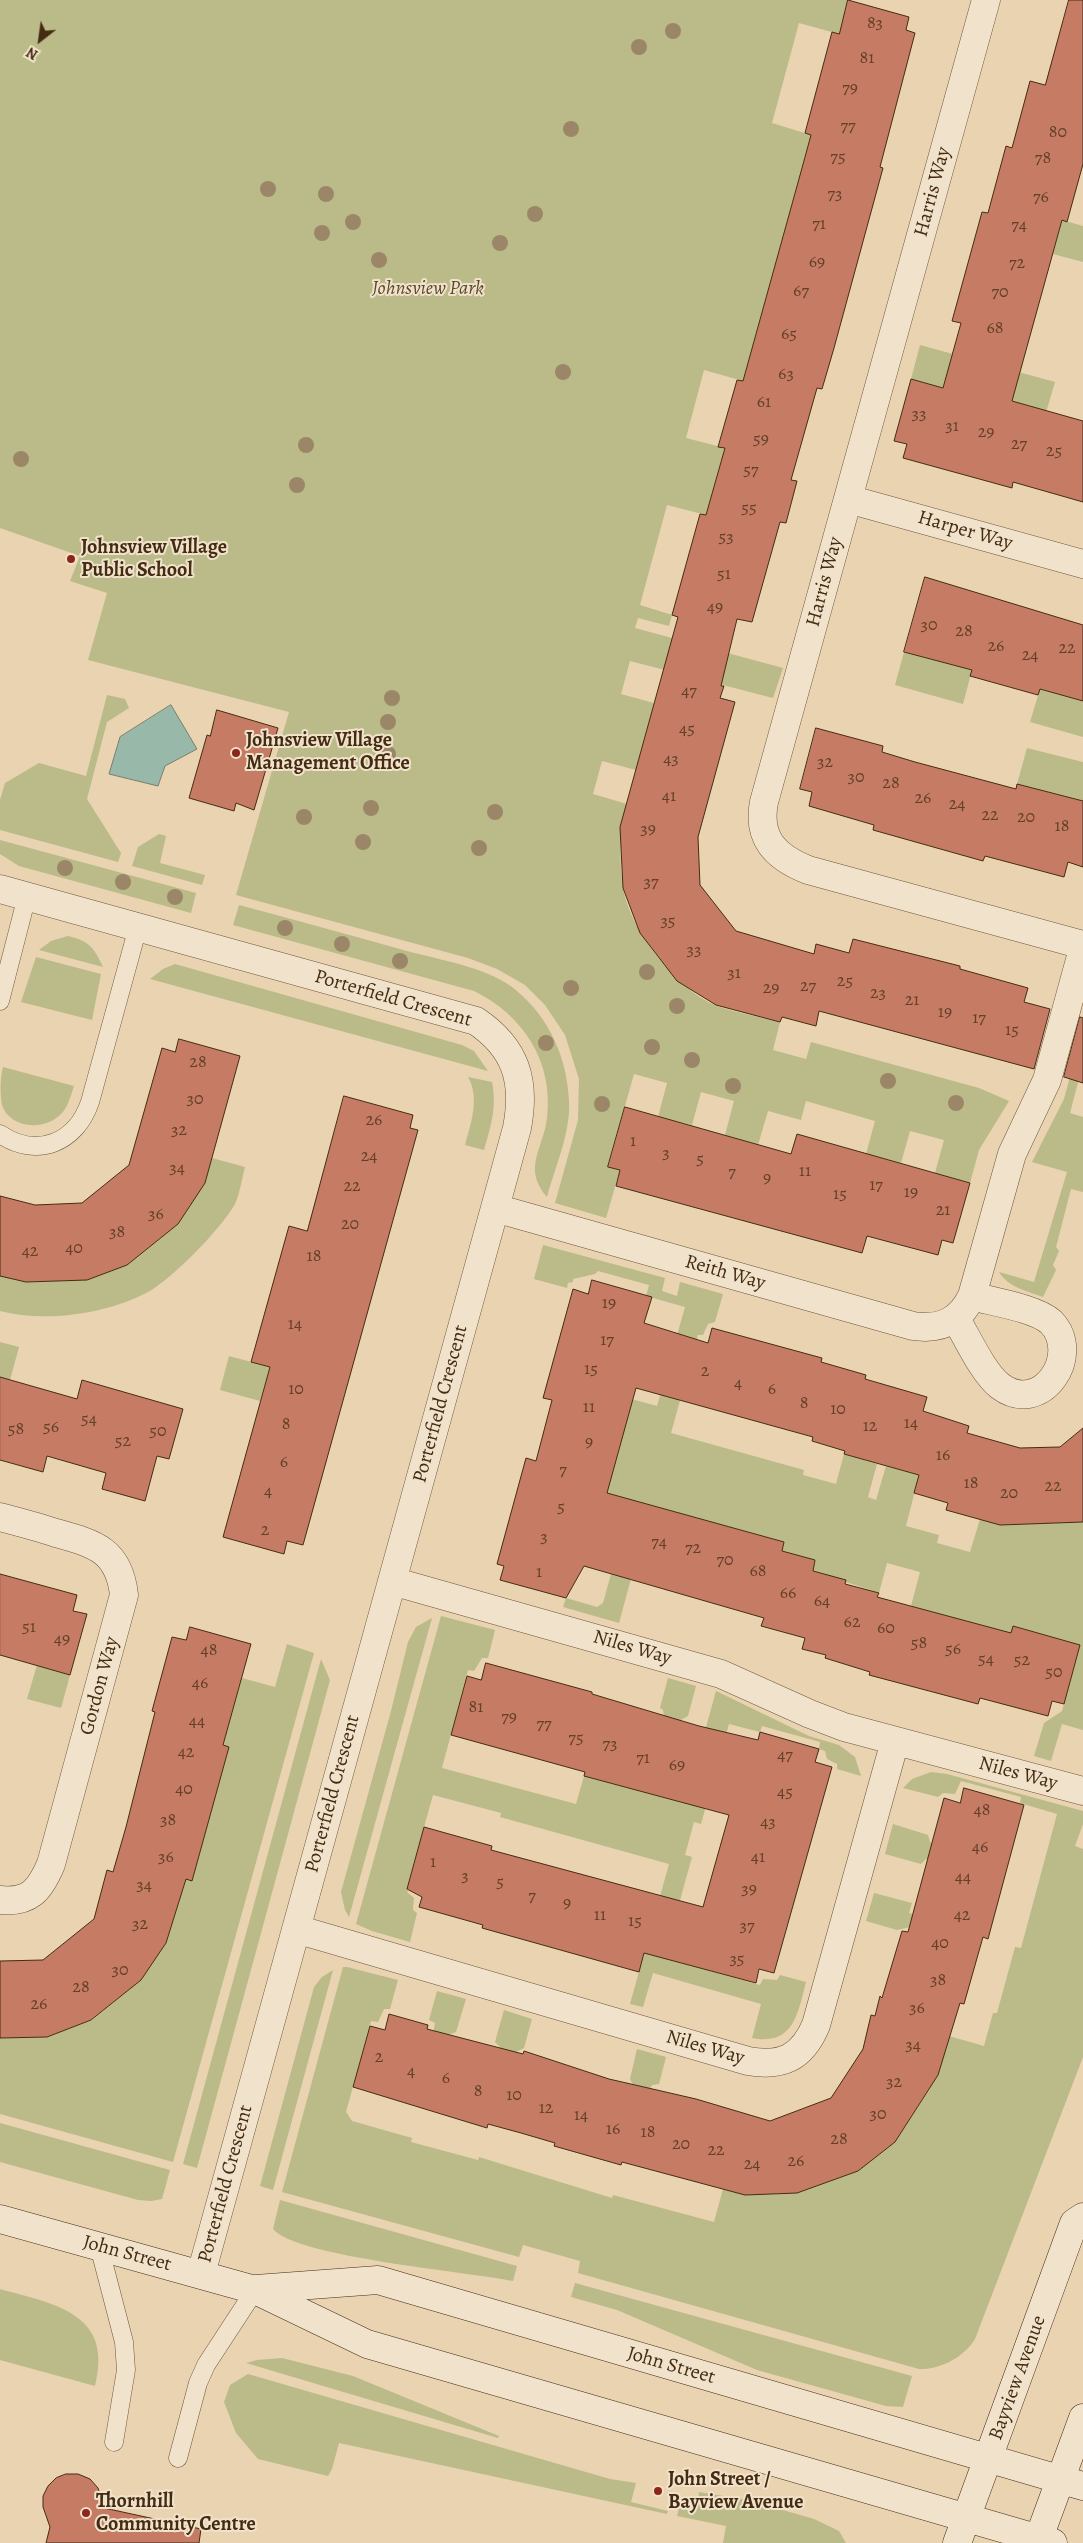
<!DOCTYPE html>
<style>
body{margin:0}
#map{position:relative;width:1083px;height:2543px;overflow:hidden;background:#e9d3b1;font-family:Alegreya,serif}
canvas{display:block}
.north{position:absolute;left:15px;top:15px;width:50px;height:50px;-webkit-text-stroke:4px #f1e2cc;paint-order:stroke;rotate:210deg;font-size:14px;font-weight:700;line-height:20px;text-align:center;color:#442c13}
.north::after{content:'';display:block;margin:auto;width:18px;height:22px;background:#442c13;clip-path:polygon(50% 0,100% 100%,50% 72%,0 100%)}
</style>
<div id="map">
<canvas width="1083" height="2543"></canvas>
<div class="north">N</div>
</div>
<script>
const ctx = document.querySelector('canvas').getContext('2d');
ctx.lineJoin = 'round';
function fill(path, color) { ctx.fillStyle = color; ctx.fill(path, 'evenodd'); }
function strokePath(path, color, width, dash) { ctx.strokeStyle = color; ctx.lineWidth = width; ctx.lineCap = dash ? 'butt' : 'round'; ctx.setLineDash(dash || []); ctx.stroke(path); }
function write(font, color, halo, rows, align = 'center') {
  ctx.font = font + ' Alegreya,serif'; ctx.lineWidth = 4; ctx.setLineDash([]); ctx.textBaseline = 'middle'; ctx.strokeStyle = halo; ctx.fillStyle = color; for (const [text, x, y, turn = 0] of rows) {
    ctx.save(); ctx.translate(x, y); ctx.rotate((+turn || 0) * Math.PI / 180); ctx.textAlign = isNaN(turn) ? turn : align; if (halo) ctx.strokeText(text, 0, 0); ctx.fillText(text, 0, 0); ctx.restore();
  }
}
fill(new Path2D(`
 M0,0H848L839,34L799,23L772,123L811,135L802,168L743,381L704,370L686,438L725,448L706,515L667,505L640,605L672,615L669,626L638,618L635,628L783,668L773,698L630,661L621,694L654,703L636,770L602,761L593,794L627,804C619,830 619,859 623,887C629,929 677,990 717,1006C737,1013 760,1017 780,1022L773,1050L806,1059L811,1042L979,1088L1009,1101L979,1150L970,1183L935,1173L944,1140L910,1131L901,1163L866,1154L875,1121L806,1101L801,1120L768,1111L758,1145L725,1135L734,1101L701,1092L692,1125L658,1117L667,1083L634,1074L608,1166L620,1170L606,1218L555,1203L578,1120L579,1079L565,1035L545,1005L525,985L497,969L468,958L236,895L289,712L88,660L107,593L70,581L80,556L0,528Z
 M1062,220L1083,226V262L1053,254Z
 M920,345L1055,382L1045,416L911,379Z
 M904,652L972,670L963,704L895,685Z
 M1040,689L1083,701V737L1030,722Z
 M107,695L125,699L129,708L107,722L87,799L121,853L118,862L0,830V800L5,783L39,763L86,776Z
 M1027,748L1083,762V801L1017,784Z
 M159,834L166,836L160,863L205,875L202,885L132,866L138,847Z
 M0,840L196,893L191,913L19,866L0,854Z
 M239,905C295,920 351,935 407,951C440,960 491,968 517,991C550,1019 567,1058 569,1101C571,1132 555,1167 547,1197C522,1168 543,1150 547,1118C554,1062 523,1015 474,991L233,925Z
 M68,936C89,941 94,947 103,967L39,950L51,941Z
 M36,957L101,974L92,1020L21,1002Z
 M175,964L462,1045L474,1051L488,1071L150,979L163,969Z
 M1083,1029L1081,1071L1070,1113L1083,1117V1192L1071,1189L1056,1247L1059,1251L1053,1265L1056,1270L1043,1297C1027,1291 1008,1287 999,1272L1034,1282L1067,1172L1032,1162L1064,1099Z
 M3,1067L74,1086C71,1095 68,1107 61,1114C45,1131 10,1129 2,1105C0,1093 0,1079 3,1067Z
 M468,1077L492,1082C497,1107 491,1126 484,1150L465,1145C471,1123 480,1098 468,1077Z
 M212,1158L245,1167C242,1178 240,1193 235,1204C221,1229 172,1279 148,1292C107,1314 44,1323 0,1311V1276L26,1282L86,1280L128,1264L177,1225L202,1186Z
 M543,1245L665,1278L662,1291L677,1296L680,1282L723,1294L715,1322L708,1324L703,1335H698L671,1433L804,1470L803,1475L836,1484L844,1454L877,1464L868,1497L876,1500L886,1466L919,1475L906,1526L939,1535L937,1543L970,1552L980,1519L1083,1515V1730L1062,1724L1051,1761L1034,1756L1044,1723L1062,1711L1080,1645L1014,1626L1011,1633L911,1606L920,1572L887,1563L879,1593L813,1571L815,1560L782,1551L784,1542L651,1505L619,1623L563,1607L566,1598L597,1607L603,1603L629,1508L596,1498C619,1458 623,1444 624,1397L657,1406L685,1307L646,1296L649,1285L598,1271L595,1274L573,1279V1282L568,1283L567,1288L534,1279Z
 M0,1342L19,1347L10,1380L0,1378Z
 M229,1356L270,1367L260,1401L220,1390Z
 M441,1616L495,1630L488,1658H482L474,1671L468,1670L442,1768L576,1804L584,1776L685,1803L716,1691L809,1736L839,1745L855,1757L861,1776L837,1769V1764L827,1759L825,1751L819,1749L820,1742L762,1726L760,1732L729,1724L701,1824L694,1822L685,1855L692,1857L664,1958L760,1985L763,1979L777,1980L780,1975L806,1982C798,2013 794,2046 752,2038L761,2004L653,1973L643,2007L630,2004L669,1864L500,1817L501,1813L433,1795L407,1888L408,1893L414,1898L413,1910L417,1913L410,1942L372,1931L356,1924Z
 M432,1618L349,1917L345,1910L341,1892L391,1711L408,1642L416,1627Z
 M287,1644L314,1653L173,2162L0,2114V2038L47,2037L92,2020L141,1980L166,1943L186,1879L192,1881L229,1747L223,1745L242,1678L275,1687Z
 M321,1659L330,1680L197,2168L183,2164Z
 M37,1665L70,1675L61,1708L27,1699Z
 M668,1678L696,1686L688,1716L679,1721L664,1717L663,1710L660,1708Z
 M931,1772L947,1774L1083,1811V1824L1075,1846L1083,1849V2057L975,2339C964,2357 940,2370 919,2369L578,2273L580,2261L523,2245L519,2257L282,2192L343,1967H347L398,1980L390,2009H384L378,2022L371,2021L346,2112L352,2121L412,2138L411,2142L478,2160L479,2157L612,2198L613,2195L714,2222L723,2189L752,2194L797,2193L858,2171L896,2141L928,2091L934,2068L949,2036L984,2046L993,2013H997L1015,1947L1021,1948L1057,1814L1020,1803L1021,1797L961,1781L955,1794L943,1793L938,1797L903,1788L912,1779Z
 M893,1824L928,1835L930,1842L933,1844L930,1859H926L921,1864L885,1854Z
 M874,1893L912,1903L909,1913L919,1915L915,1926L897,1930L866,1921Z
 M333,1970L273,2190L260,2186L314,1987L322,1977Z
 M437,1991L466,1999L456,2032L448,2035L433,2034L435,2023L429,2020Z
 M504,2010L532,2019L524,2048L516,2052L513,2061L500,2051V2047L495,2042Z
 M637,2049L666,2057L659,2084L652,2085L650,2089L633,2085L630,2079Z
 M0,2123L170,2170L162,2199L151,2201L138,2200L0,2162Z
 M280,2200L517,2266L513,2281C469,2272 296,2257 273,2229Z
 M575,2283L912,2376L903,2407L886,2406L757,2370L617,2310L571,2297Z
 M0,2289C53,2304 114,2312 95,2386L0,2360Z
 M282,2358L353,2376L499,2436L498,2438L246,2363L257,2360Z
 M248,2374L610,2479L636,2483L631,2502L668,2511L667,2514L339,2443L332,2469L328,2476L258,2459L236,2433L224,2402L230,2385Z
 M699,2492L748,2500L814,2519L839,2531L846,2543H723L726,2526L677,2516L680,2504L698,2506Z`), '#babb89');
const water = new Path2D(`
 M171,705L197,749L165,766L158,786L109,774L120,737Z`);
fill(water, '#98b8a9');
strokePath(water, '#76806d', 1);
const building = new Path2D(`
 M848,0L909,17L906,30L915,33L880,167L883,168L834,348L822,389L817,388L791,480L797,481L786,523L780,522L752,622L737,619L721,686H724L720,698L735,702L698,837L700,885L736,931L814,954L816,944L849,953L853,939L960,966V969L1028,988L1024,1002L1050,1009L1034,1069L819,1011L816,1026L782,1017L780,1022L716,1005L677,981L640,933L623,888L620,827L678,617L672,615L700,514L706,515L725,448L718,447L737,380L743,381L802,168L811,135L805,133L832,32L839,34Z
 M1069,0H1083V164L1067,222L1062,220L1012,401L1083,421V502L1013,482L1012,488L903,458L907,444L894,441L911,379L943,388L961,323L952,321L982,212L988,213L1006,146L1012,148L1030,81L1045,85Z
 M925,577L1083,625V701L1040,689L1038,695L970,676L972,670L904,652Z
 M217,710L278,728L254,810L236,803L234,811L189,798L207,735L210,736Z
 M816,728L883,746L882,752L915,762L1016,789L1017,784L1083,801V867L1068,862L1064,877L985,856L983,861L873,830L874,825L809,806L812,792L800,789Z
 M1080,1017L1083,1018V1083L1064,1077Z
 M179,1039L240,1056L205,1183L178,1224L127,1265L87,1280L26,1282L0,1276V1196L35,1205L82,1203L129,1165L162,1048L175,1052Z
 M344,1096L413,1115L410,1128L418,1130L303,1545L287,1541L284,1554L223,1537L270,1367L251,1362L289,1226L307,1231Z
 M625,1107L791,1154L797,1134L970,1183L953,1243L942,1240L938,1255L867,1236L862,1253L616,1186L620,1170L608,1167Z
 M592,1280L652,1297L644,1323L708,1343L712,1328L822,1358L821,1362L866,1375L865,1379L927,1397L923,1411L969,1426L967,1433L1020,1448L1060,1447L1083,1428V1522L1000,1525L946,1510L948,1503L914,1493L919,1475L844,1454L845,1451L812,1441L813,1437L636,1388L607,1493L784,1542L782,1551L815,1560L813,1571L846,1580L845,1584L879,1593L877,1597L1011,1633L1013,1626L1080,1645L1064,1704L1052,1701L1048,1716L980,1698L978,1704L869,1675L870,1672L825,1658L826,1655L802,1649L805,1638L761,1626L764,1618L584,1566L566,1598L500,1580L504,1566L497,1564L526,1458L536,1461L552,1400L543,1398L573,1289L588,1294Z
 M0,1377L77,1399L82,1380L183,1409L169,1459L157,1456L145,1501L102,1489L106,1473L47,1456L43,1472L0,1460Z
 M0,1574L77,1595L73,1611L87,1614L70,1675L0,1655Z
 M190,1627L251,1644L223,1745L229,1747L192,1881L186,1879L166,1943L141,1980L91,2020L47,2037L0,2038V1961L43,1960L94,1919L107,1870L113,1872L126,1827L155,1712L152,1711L172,1637L186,1640Z
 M486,1663L592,1692V1694L699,1726L758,1740L760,1732L819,1749L815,1762L832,1767L774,1973L759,1969L756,1983L644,1953L639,1972L482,1928L483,1925L419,1907L422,1897L407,1889L424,1827L492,1846L491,1850L703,1907L729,1815L584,1776L585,1772L451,1735L467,1676L481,1680Z
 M964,1788L1024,1805L988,1939L983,1937L964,2004L960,2003L938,2075L895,2142L858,2171L797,2193L745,2195L622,2162L621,2165L554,2146L555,2143L521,2133L488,2124L487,2128L353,2087L370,2026L385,2030L389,2014L428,2025L427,2029L523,2054L524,2051L609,2079L696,2099L770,2121L831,2098L863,2049L871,2015L875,2016L880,1996L882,1998L902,1931L908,1932L944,1798L960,1803Z
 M66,2474H78L90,2479L98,2488L104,2508L201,2529L199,2543H46L50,2527L43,2507V2496L48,2486L56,2478Z`);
fill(building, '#c67b65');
strokePath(building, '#442c13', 1);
const lane = new Path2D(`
 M0,1001L27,896
 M0,1134C37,1159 76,1143 90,1102L138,927
 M99,2246L124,2342L126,2370L114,2442
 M178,2458L198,2383L206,2365L255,2290`);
const street = new Path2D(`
 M986,0L764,802C757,838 775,857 808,870L1083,945
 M848,499L1083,564
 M0,889L476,1021C516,1048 526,1081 517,1128L201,2274
 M495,1208L913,1326C941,1330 960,1321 972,1296L1012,1154L1047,1080L1083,949
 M956,1319C967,1337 983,1373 1000,1386C1041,1417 1083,1355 1051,1322C1035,1308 993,1302 972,1296
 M0,1517C19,1522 38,1527 56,1533C95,1544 119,1550 124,1595L51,1864C40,1890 30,1903 0,1900
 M392,1581L721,1674L810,1714L844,1727L1083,1791
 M296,1929L748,2061C782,2067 802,2058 816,2025L895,1741`);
const secondary = new Path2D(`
 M0,2219L255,2290L367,2344L1053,2543
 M256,2289L378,2280L1083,2486
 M957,2543L1074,2223L1083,2217
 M1037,2543L1083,2418`);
strokePath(lane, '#6d563a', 19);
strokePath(street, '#6d563a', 29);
strokePath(secondary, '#442c13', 29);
strokePath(lane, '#f1e2cc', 18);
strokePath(street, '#f1e2cc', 28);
strokePath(secondary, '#f1e2cc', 28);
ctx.fillStyle = '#9b8767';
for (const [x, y] of [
 [673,31],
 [639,47],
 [571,129],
 [268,189],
 [326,194],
 [535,214],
 [353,222],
 [322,233],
 [500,243],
 [379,260],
 [563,372],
 [306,445],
 [21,459],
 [297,485],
 [392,698],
 [388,722],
 [388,754],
 [371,808],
 [495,812],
 [304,817],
 [363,842],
 [479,848],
 [65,868],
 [123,882],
 [175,897],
 [285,928],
 [342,944],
 [400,961],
 [647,972],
 [571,988],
 [677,1006],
 [546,1043],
 [652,1047],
 [692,1060],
 [888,1081],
 [733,1086],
 [956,1103],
 [602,1104]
]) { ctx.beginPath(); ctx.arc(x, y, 8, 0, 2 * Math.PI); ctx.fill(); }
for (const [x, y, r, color] of [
 [71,559,5,"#8f2418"],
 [236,753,5,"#8f2418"],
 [658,2491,5,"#8f2418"],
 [86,2513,5,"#8f2418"]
]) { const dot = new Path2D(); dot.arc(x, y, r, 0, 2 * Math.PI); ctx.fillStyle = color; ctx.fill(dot); strokePath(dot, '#f1e2cc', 2); }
write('18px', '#644028', null, [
 ["83",875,24],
 ["81",867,59],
 ["79",850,89],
 ["77",848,127],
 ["80",1058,133],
 ["75",838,158],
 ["78",1043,159],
 ["73",835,195],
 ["76",1041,198],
 ["71",819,225],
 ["74",1019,226],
 ["69",817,263],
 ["72",1017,264],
 ["67",801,292],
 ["70",1000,293],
 ["68",995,329],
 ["65",789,335],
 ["63",786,375],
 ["61",764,403],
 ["33",919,415],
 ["31",952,427],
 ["29",986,433],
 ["59",761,440],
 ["27",1019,445],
 ["25",1054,452],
 ["57",751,471],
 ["55",749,509],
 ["53",726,538],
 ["51",724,575],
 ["49",715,608],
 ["30",929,626],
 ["28",964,632],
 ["26",996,647],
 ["22",1067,649],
 ["24",1030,656],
 ["47",689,692],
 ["45",687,730],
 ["43",671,760],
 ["32",825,763],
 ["30",856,778],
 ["28",891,784],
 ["41",669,797],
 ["26",923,799],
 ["24",957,805],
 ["22",990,816],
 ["20",1026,818],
 ["18",1062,827],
 ["39",648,830],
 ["37",651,883],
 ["35",668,922],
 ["33",694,951],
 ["31",734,974],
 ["25",845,982],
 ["27",808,987],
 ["29",771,989],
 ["23",878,994],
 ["21",912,1001],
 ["19",945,1013],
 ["17",979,1019],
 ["15",1012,1031],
 ["28",198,1063],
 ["30",195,1100],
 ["26",374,1121],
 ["32",179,1131],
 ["1",633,1142],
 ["3",666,1154],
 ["24",369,1157],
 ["5",700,1160],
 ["34",177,1169],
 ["11",805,1172],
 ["7",732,1173],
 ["9",767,1179],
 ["17",876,1186],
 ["22",352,1187],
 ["19",911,1193],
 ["15",840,1195],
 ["21",943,1211],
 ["36",156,1215],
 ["20",350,1225],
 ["38",117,1233],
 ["40",74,1249],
 ["42",30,1252],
 ["18",314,1257],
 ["19",609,1304],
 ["14",295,1325],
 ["17",607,1341],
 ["15",591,1370],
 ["2",705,1372],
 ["4",738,1384],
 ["10",296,1390],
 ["6",772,1390],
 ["8",804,1404],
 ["11",589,1408],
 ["10",838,1410],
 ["54",89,1420],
 ["14",911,1424],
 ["8",286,1425],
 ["12",870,1427],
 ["56",51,1428],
 ["58",16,1430],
 ["50",158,1432],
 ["52",123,1442],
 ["9",589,1443],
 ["16",943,1456],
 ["6",284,1463],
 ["7",563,1471],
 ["18",971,1484],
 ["22",1053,1487],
 ["4",268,1492],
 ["20",1009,1494],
 ["5",561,1508],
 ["2",265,1531],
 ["3",544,1538],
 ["74",659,1543],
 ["72",693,1549],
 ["70",725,1561],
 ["68",758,1572],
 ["1",539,1573],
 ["66",788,1594],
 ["64",822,1602],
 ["62",852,1623],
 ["51",29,1628],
 ["60",886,1629],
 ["49",62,1640],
 ["58",919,1644],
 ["56",953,1650],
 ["48",209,1651],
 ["54",986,1660],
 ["52",1022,1661],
 ["50",1054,1673],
 ["46",200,1684],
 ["81",476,1708],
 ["79",509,1718],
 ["44",197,1722],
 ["77",544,1725],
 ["75",576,1739],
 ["73",610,1745],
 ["42",186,1753],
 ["47",785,1756],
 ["71",643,1759],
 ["69",677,1766],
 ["40",184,1790],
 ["45",785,1793],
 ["48",982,1811],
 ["38",168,1821],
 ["43",768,1823],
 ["46",980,1848],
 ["36",166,1858],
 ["41",758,1858],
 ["1",433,1863],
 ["3",465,1877],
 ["44",963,1878],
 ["5",500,1883],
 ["34",144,1886],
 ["39",749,1890],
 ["7",532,1897],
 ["9",567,1904],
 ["11",600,1916],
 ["42",962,1916],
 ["15",635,1922],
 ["32",140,1925],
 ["37",747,1927],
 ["40",940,1944],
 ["35",737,1960],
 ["30",120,1971],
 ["38",938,1981],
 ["28",81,1988],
 ["26",39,2005],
 ["36",917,2009],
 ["34",913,2046],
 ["2",379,2058],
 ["4",411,2072],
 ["6",446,2079],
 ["32",894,2083],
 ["8",478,2092],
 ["10",514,2096],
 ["12",546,2109],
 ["30",878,2115],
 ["14",581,2116],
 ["16",613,2130],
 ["18",648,2133],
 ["28",839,2140],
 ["20",681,2145],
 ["22",716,2151],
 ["26",796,2162],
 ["24",752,2165]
]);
write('20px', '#442c13', '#f1e2cc', [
 ["Harris Way",933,192,-75],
 ["Harper Way",965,531,16],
 ["Harris Way",825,582,-75],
 ["Porterfield Crescent",393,999,16],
 ["Reith Way",725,1273,16],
 ["Porterfield Crescent",441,1404,-75],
 ["Niles Way",632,1648,16],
 ["Gordon Way",100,1686,-75],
 ["Niles Way",1018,1774,15],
 ["Porterfield Crescent",333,1794,-75],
 ["Niles Way",705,2048,16],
 ["Porterfield Crescent",226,2184,-75],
 ["John Street",127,2254,15],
 ["John Street",671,2366,16],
 ["Bayview Avenue",1018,2378,-70]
]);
write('italic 20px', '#5c492b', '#f1e2cc', [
 ["Johnsview Park",428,289]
]);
write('bold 20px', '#442c13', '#f1e2cc', [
 ["Johnsview Village",81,548],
 ["Public School",81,571],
 ["Johnsview Village",246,741],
 ["Management Office",246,764],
 ["John Street /",668,2480],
 ["Bayview Avenue",668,2503],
 ["Thornhill",96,2502],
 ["Community Centre",96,2525]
], 'left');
</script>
